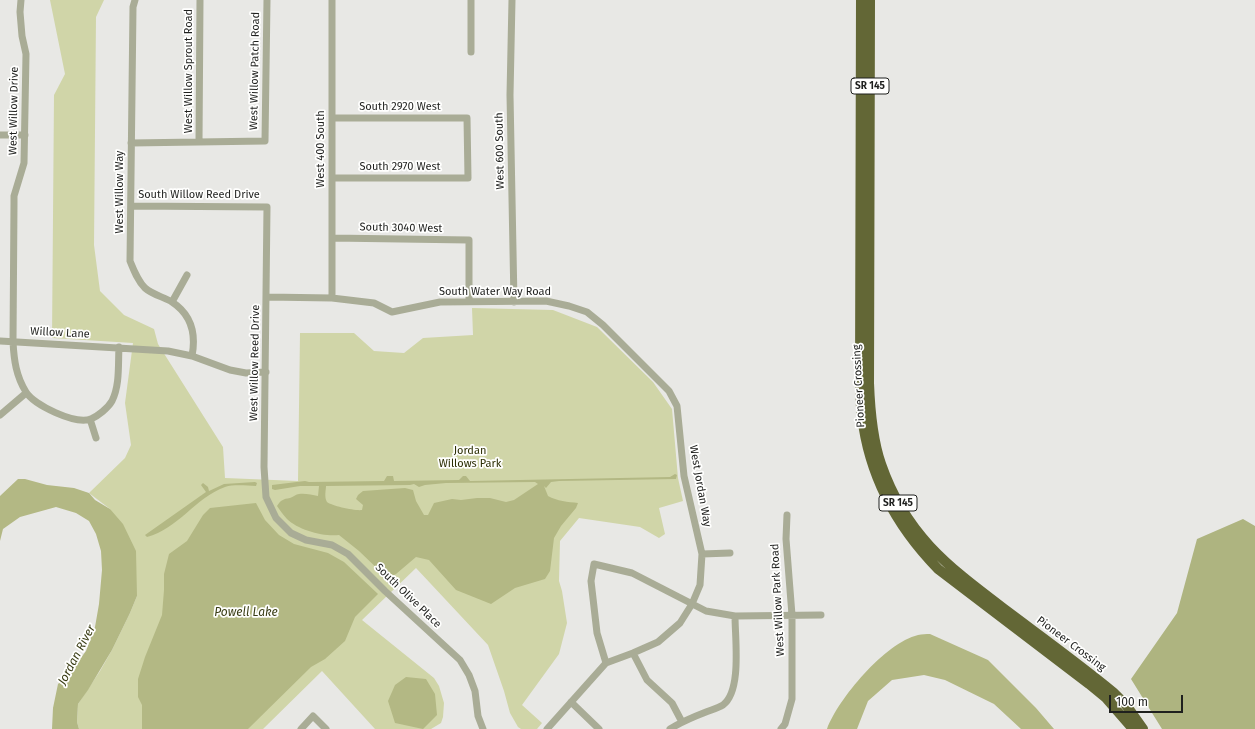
<!DOCTYPE html>
<style>
body{margin:0}
#map{position:relative;width:1255px;height:729px;overflow:hidden;background:#e8e8e5;font-family:"Fira Sans",sans-serif}
canvas{display:block}
.scale{position:absolute;left:1109px;top:695px;width:74px;height:18px;box-sizing:border-box;border:2px solid #1f201e;border-top:0;padding-left:5px;font-size:12px;line-height:14px;white-space:nowrap;color:#1f201e;-webkit-text-stroke:3px #fffffe;paint-order:stroke}
</style>
<div id="map">
<canvas width="1255" height="729"></canvas>
<div class="scale">100 m</div>
</div>
<script>
const ctx = document.querySelector('canvas').getContext('2d');
ctx.lineJoin = 'round';
function fill(path, color) { ctx.fillStyle = color; ctx.fill(path, 'evenodd'); }
function strokePath(path, color, width, dash) { ctx.strokeStyle = color; ctx.lineWidth = width; ctx.lineCap = dash ? 'butt' : 'round'; ctx.setLineDash(dash || []); ctx.stroke(path); }
function write(font, color, halo, rows, align = 'center') {
  ctx.font = font + ' "Fira Sans",sans-serif'; ctx.lineWidth = 3.5; ctx.setLineDash([]); ctx.textBaseline = 'middle'; ctx.strokeStyle = halo; ctx.fillStyle = color; for (const [text, x, y, turn = 0] of rows) {
    ctx.save(); ctx.translate(x, y); ctx.rotate((+turn || 0) * Math.PI / 180); ctx.textAlign = isNaN(turn) ? turn : align; if (halo) ctx.strokeText(text, 0, 0); ctx.fillText(text, 0, 0); ctx.restore();
  }
}
fill(new Path2D(`
 M50,0H104L96,17L94,245L100,291L124,315L154,329L158,344L223,447L225,478L298,481L300,333H354L374,351L404,353L423,338L473,335L472,308L553,310L597,327L653,382L672,409L678,478L683,501L659,508L665,534L659,538L640,527L579,518L560,541L559,581L562,591L567,623L559,654L522,705L542,723L537,729H521L518,727L510,713L504,691L488,645L416,568L362,620L434,678L439,686L444,703L443,717L441,723L431,729H375L322,671L263,729H79L77,722L78,704L100,671L112,650L130,613L137,596L110,509L89,493L125,458L131,445L125,403L133,343L52,338L54,95L65,74Z`), '#d0d5a8');
fill(new Path2D(`
 M1243,519L1255,526V729H1162L1131,679L1177,613L1197,539Z`), '#aeb480');
fill(new Path2D(`
 M675,474L677,475L676,479L559,481L551,482L546,488L544,486L548,496C557,501 568,502 578,503L576,508L561,526L554,538L550,571L545,579L515,588L491,604L456,590L429,560L416,557L396,574L390,577L383,574L359,551L339,535C324,537 298,530 287,519C283,515 280,510 277,506C281,500 283,499 290,498C293,497 296,494 299,494C305,493 312,495 318,496L319,486H300L275,490L272,489V485L305,481L309,482L384,481L387,476H393L394,481L459,480L463,476H466L470,481L670,477ZM535,482L538,484L514,500L506,502L490,498H477L461,500L452,499L434,503L428,515H424L416,501L413,490L405,488L363,491L358,495L356,499L363,505L362,510C355,511 332,506 327,502C324,497 326,490 326,486L410,485L414,484L419,487L425,485L446,483Z
 M18,479H25L47,485L74,488L89,493L95,500L110,509L123,524L136,551L137,596L130,613L112,650L88,690L78,704L77,722L79,729H52L53,708L58,684L71,671L86,651L95,627L99,604L102,570L101,551L96,534L89,521L76,513L56,507L20,517L3,529L0,541V496Z
 M255,482L257,483L256,486C247,486 235,484 225,487C195,498 178,529 147,537L145,535L206,492L201,485L203,483L208,487L209,491L224,484Z
 M256,503L265,520L279,535L294,544L328,553L344,562L378,594L355,617L345,641L325,659L311,667L248,729H142V705L138,697V679L145,657L162,615L164,590V574L169,554L187,541L203,515L210,508Z
 M930,634L988,660L1036,708L1054,729H1021L994,704L945,680L924,675L892,680L868,701L857,729H827C838,699 885,643 918,635C922,634 926,634 930,634Z
 M406,677L426,679L435,694L437,715L423,729L395,723L388,701L395,685Z`), '#b3b884');
strokePath(new Path2D(`
 M21,0L20,12L22,36L26,54L24,163L14,196V203L13,342C14,360 16,376 26,392C34,405 75,425 91,419C98,416 108,408 112,401C120,385 118,365 119,347
 M135,0L133,7L130,261C134,271 138,281 145,288C153,295 164,297 172,302C192,315 196,335 192,356
 M471,0V52
 M512,0L510,95L514,302
 M0,135H25
 M199,142L200,0
 M131,143L265,141L267,0
 M332,178H468L467,118H332
 M131,206L267,207L264,467L266,497L276,518L291,533L306,540L332,545L348,554L385,591L460,660L469,675L475,691L478,716L483,729
 M332,238L469,240V301
 M267,297L332,298L374,303L392,312L440,302L546,301L569,306L587,312L603,325L669,391L677,406L684,476L702,554L700,585L692,604L680,623L658,642L633,653L606,663L547,729
 M332,298V0
 M172,302L187,275
 M0,341L168,351L192,356L230,370L246,373L266,372
 M0,415L26,393
 M90,419L96,438
 M702,554L730,553
 M633,653L647,680L672,703L682,722
 M606,663L597,633L591,581L594,564L632,573L706,611L735,616L821,615
 M571,702L599,729
 M301,729L313,716L326,729
 M670,729C681,722 693,717 706,712C711,710 718,708 723,705C742,691 735,639 735,616
 M781,729L785,724L792,699V615L786,539L787,515`), '#a9ac96', 7);
strokePath(new Path2D(`
 M861,0L860,382C861,394 860,405 862,416C869,476 896,526 938,569L1089,684L1106,698L1133,729
 M870,0L869,383C870,410 872,438 881,464C906,536 949,567 1007,611C1043,638 1079,664 1113,692L1126,705L1143,729`), '#636736', 10);
for (const [x, y, w] of [
 [870,86,38],
 [898,503,38]
]) { const box = new Path2D(); box.roundRect(x - w / 2, y - 8, w, 16, 3); ctx.fillStyle = '#fffffe'; ctx.fill(box); strokePath(box, '#1f201e', 1); }
write('bold 10px', '#1f201e', null, [
 ["SR 145",870,86],
 ["SR 145",898,503]
]);
write('11px', '#1f201e', '#fffffe', [
 ["West Willow Sprout Road",189,71,-90],
 ["West Willow Patch Road",255,71,-89],
 ["South 2920 West",400,107],
 ["West Willow Drive",14,111,-89],
 ["West 400 South",321,149,-90],
 ["West 600 South",500,151,-91],
 ["South 2970 West",400,167],
 ["West Willow Way",120,192,-90],
 ["South Willow Reed Drive",199,195],
 ["South 3040 West",401,228,1],
 ["South Water Way Road",495,292],
 ["Willow Lane",60,333,3],
 ["West Willow Reed Drive",255,363,-89],
 ["Pioneer Crossing",859,386,-93],
 ["West Jordan Way",700,486,80],
 ["South Olive Place",408,596,44],
 ["West Willow Park Road",778,600,-93],
 ["Pioneer Crossing",1071,644,37]
]);
write('11px', '#2c2e04', '#fffffe', [
 ["Jordan",470,451],
 ["Willows Park",470,464]
]);
write('italic 12px', '#3a3d15', '#fffffe', [
 ["Powell Lake",246,613],
 ["Jordan River",77,655,-62]
]);
</script>
